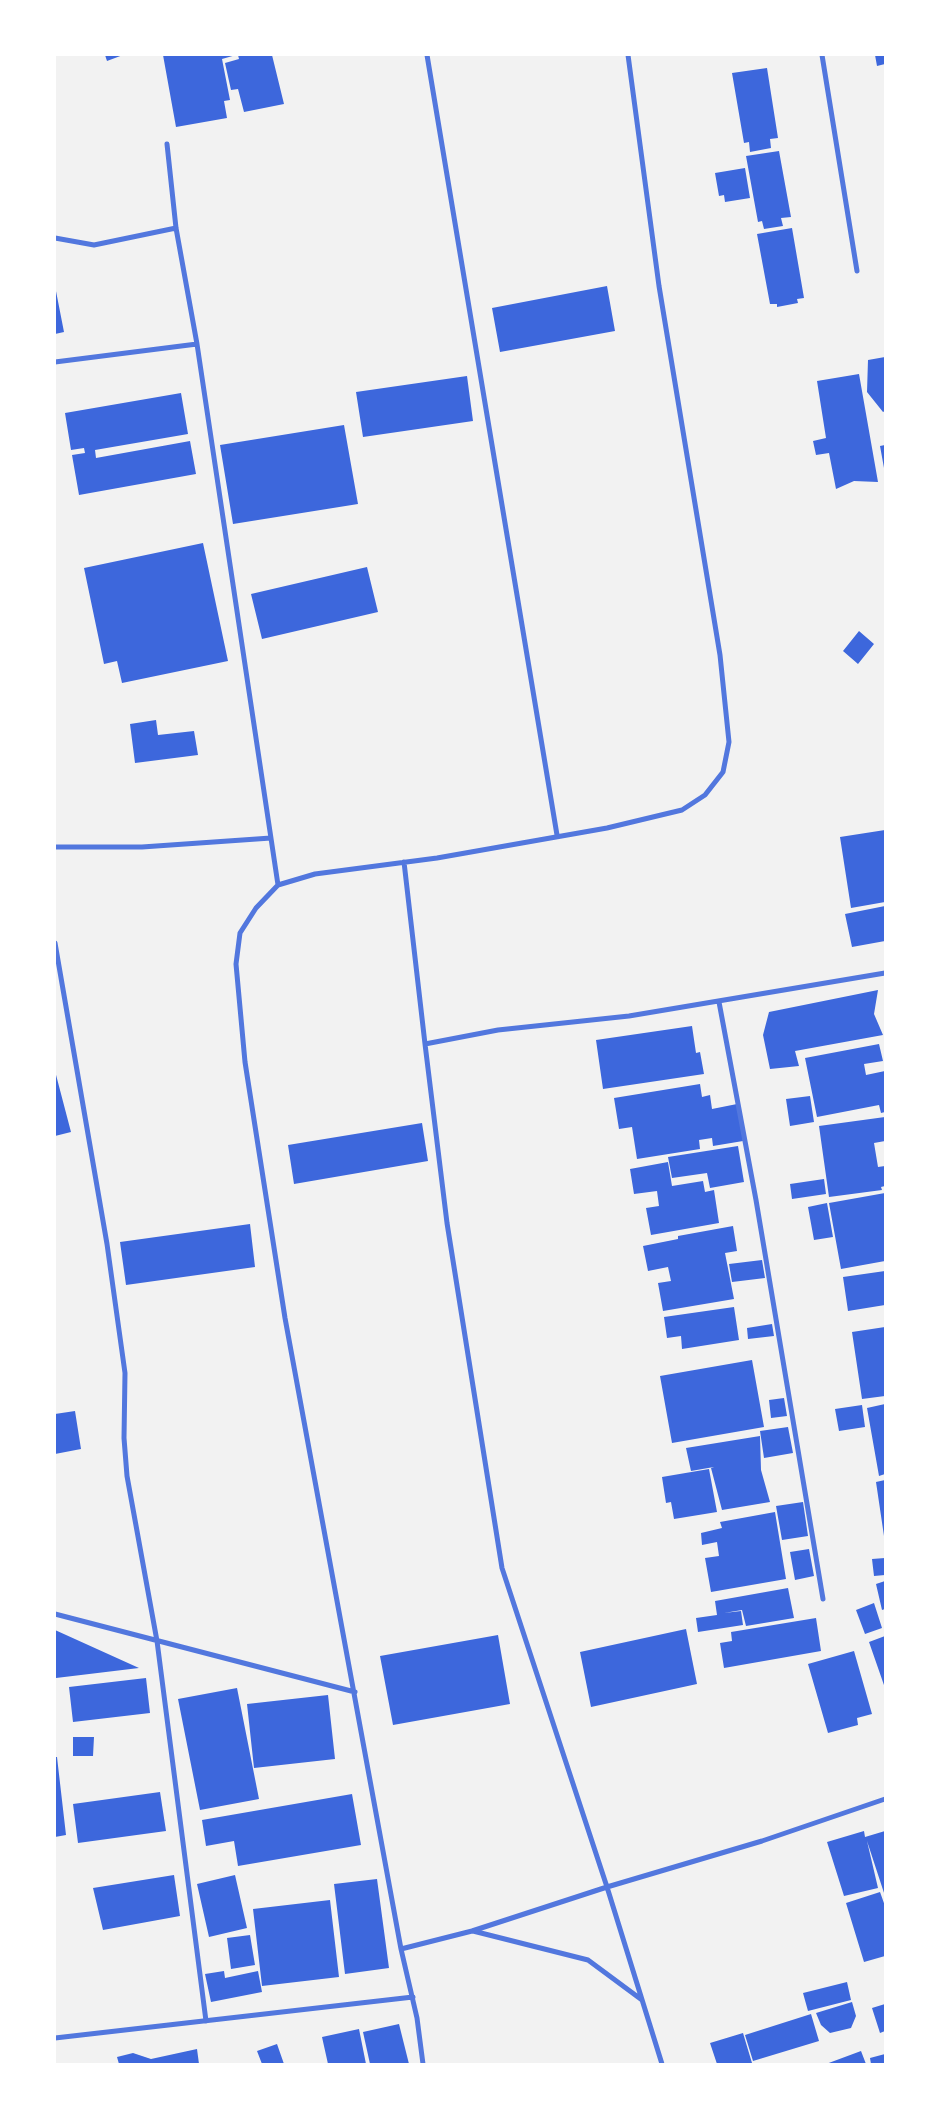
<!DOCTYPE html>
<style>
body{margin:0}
#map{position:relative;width:940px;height:2119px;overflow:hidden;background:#f2f2f2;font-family:"PT Sans",sans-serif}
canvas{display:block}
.frame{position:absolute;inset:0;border:56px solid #fff;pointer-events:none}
</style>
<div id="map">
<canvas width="940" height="2119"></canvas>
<div class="frame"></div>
</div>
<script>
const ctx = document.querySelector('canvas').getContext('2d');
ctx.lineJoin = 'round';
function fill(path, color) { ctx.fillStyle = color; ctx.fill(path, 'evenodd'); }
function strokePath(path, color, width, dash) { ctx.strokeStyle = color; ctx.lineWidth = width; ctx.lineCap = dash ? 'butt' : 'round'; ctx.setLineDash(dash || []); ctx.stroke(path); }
fill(new Path2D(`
 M105,55H123L107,61Z
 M163,55H236L222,59L230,100L224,101L227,118L176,127Z
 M238,55H272L284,104L244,112L238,89L231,90L225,63L239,59Z
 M875,55H885V64L877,66Z
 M767,68L778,138L770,139L771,148L750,152L749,142L744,143L732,73Z
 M779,151L791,217L781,218L783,226L764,229L762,221L758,222L746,156Z
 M745,168L750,198L725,202L724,195L719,196L715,173Z
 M792,228L804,298L797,299L798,303L777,307V304H770L757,234Z
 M55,286L64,332L55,334Z
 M607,286L615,331L500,352L492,308Z
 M885,357V411L883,412L867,392L868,360Z
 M859,374L878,482L854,481L836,489L829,453L816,455L813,441L826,438L817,381Z
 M467,376L473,421L363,437L356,392Z
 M181,393L188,434L95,450L96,458L190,441L196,474L79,495L72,455L85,453L84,448L71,450L65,413Z
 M344,425L358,504L233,524L220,445Z
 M885,445V468H884L880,446Z
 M203,543L228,661L122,683L117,661L104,664L84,568Z
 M367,567L378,612L262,639L251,594Z
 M859,631L874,644L858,664L843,651Z
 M156,720L158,735L194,731L198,755L135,763L130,724Z
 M885,830V902L851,908L840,837Z
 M885,906V941L852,947L845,914Z
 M878,990L874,1014L883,1035L795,1051L799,1066L770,1069L763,1035L769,1012Z
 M692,1026L696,1053L700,1052L704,1074L603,1089L596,1040Z
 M879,1044L883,1061L864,1064L866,1075L885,1071V1112L881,1113L879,1105L817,1117L805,1058Z
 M55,1071L71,1132L55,1136Z
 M700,1084L702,1097L710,1095L712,1109L737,1104L743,1141L713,1146L712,1138L699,1140L700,1149L637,1159L632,1127L619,1129L614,1098Z
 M810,1096L814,1122L790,1126L786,1099Z
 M885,1117V1141L874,1143L878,1167L885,1166V1186L881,1187L882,1190L829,1197L819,1126Z
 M422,1123L428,1161L294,1184L288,1145Z
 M738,1146L744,1182L710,1188L707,1173L672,1178L668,1157Z
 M668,1162L672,1186L703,1181L705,1192L714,1190L719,1223L651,1235L646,1208L659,1206L657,1191L634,1194L630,1169Z
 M824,1179L826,1194L792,1199L790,1184Z
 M885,1193V1261L841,1269L829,1203Z
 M827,1203L833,1237L814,1240L808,1207Z
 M250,1224L255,1267L126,1285L120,1242Z
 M733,1226L737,1251L725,1253L734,1299L663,1311L658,1283L671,1281L668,1267L648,1271L643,1246L678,1239V1236Z
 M762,1260L765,1278L732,1282L729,1264Z
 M885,1271V1305L848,1311L843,1277Z
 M734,1307L739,1340L682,1349L681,1336L667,1338L664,1317Z
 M772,1324L774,1336L748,1339L747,1328Z
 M885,1327V1396L862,1399L852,1332Z
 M752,1360L764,1427L672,1443L660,1376Z
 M784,1398L787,1416L771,1418L769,1400Z
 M885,1404V1474L879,1476L867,1408Z
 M862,1405L865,1427L839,1431L835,1409Z
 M75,1411L81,1449L55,1454V1414Z
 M788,1427L793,1453L764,1458L760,1431Z
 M760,1436L761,1470L770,1502L722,1510L711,1468L714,1467L691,1471L686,1448Z
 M709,1469L717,1512L674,1519L671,1502L666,1503L662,1477Z
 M885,1480V1536H884L876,1482Z
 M803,1502L808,1536L782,1540L776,1506Z
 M775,1512L786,1579L711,1592L705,1558L719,1556L717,1542L702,1545L701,1533L722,1528L720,1522Z
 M809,1549L814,1576L795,1580L790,1552Z
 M885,1558V1575L874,1576L872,1559Z
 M885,1581V1609L882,1610L876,1584Z
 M788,1588L794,1618L746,1626L742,1610L724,1613L741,1611L743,1625L698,1632L696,1618L717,1615L715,1601Z
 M874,1603L882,1628L865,1634L856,1610Z
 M816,1618L821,1651L724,1668L720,1643L732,1641L731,1632Z
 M686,1629L697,1684L591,1707L580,1652Z
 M55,1630L139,1668L56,1678Z
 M498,1635L510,1704L393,1725L380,1656Z
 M885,1636V1688L869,1642Z
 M854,1651L872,1714L857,1718L858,1725L828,1733L808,1664Z
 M146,1678L150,1713L73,1722L69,1687Z
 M237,1688L259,1799L200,1810L178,1699Z
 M328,1695L335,1759L254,1768L247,1704Z
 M73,1737H94L93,1756H73Z
 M55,1757H57L66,1835L55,1837Z
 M160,1792L166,1831L78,1843L73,1804Z
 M352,1794L361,1845L238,1866L234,1841L206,1846L202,1820Z
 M864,1831L865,1837L885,1831V1896L867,1841L878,1888L844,1896L827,1842Z
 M174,1875L180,1916L103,1930L93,1888Z
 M235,1875L247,1928L209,1937L197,1884Z
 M377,1879L389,1968L345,1974L334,1884Z
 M880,1892L885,1906V1956L864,1962L846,1903Z
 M330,1900L339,1977L262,1986L253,1909Z
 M250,1935L255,1965L231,1969L227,1938Z
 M224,1971L225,1978L258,1971L262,1992L211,2002L205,1974Z
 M847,1982L851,2000L808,2011L803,1993Z
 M852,2002L856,2016L851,2028L830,2033L821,2025L816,2013Z
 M885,2004V2031L880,2033L872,2008Z
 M811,2014L819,2041L753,2061L745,2035Z
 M399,2024L409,2064H370L363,2032Z
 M359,2029L366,2064H328L322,2037Z
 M743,2033L752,2063L717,2064L710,2043Z
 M277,2044L284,2064H262L257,2051Z
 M197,2049L199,2064H119L117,2057L133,2053L151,2059Z
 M861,2051L866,2064H826Z
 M885,2054V2064H871L870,2058Z`), '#3d67dc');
strokePath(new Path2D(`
 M427,55L557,835
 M628,55L659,286L720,655L729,742L723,772L705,795L682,810L607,828L437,858L315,874L278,885L256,908L240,933L236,964L245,1062L285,1318L401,1949L472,1931L607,1887L762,1841L885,1799
 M822,55L857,271
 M167,144L176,228L197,344L278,885
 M55,238L94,245L176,228
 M55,362L197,344
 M55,847H142L271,838
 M404,862L425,1044
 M55,943L107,1244L125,1373L124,1438L127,1476L157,1641L206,2021
 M719,1002L756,1200L823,1599
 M55,1614L355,1692
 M473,1931L588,1960L642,2000
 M401,1949L417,2018L423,2064
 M55,2038L413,1997
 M662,2064L607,1887L502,1568L447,1223L425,1044L498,1030L629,1016L885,973`), '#5277de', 5);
</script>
